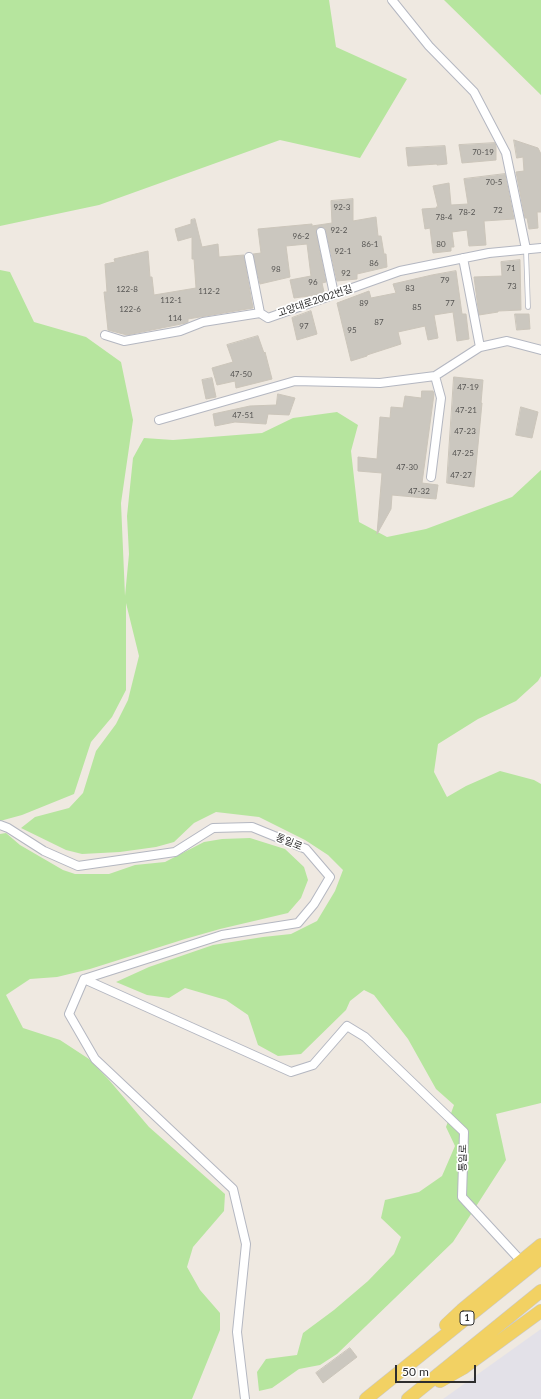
<!DOCTYPE html>
<meta charset="utf-8">
<style>
body{margin:0}
#map{position:relative;width:541px;height:1399px;overflow:hidden;background:#efe9e1;font-family:Lato,sans-serif}
canvas{display:block}
.scale{position:absolute;left:395px;top:1365px;width:81px;height:18px;box-sizing:border-box;border:2px solid #2e2e2e;border-top:0;padding-left:5px;font-size:12px;line-height:14px;white-space:nowrap;color:#2e2e2e;-webkit-text-stroke:3px #fff;paint-order:stroke}
</style>
<div id="map">
<canvas width="541" height="1399"></canvas>
<div class="scale">50 m</div>
</div>
<script>
const ctx = document.querySelector('canvas').getContext('2d');
ctx.lineJoin = 'round';
function fill(path, color) { ctx.fillStyle = color; ctx.fill(path, 'evenodd'); }
function strokePath(path, color, width, dash) { ctx.strokeStyle = color; ctx.lineWidth = width; ctx.lineCap = dash ? 'butt' : 'round'; ctx.setLineDash(dash || []); ctx.stroke(path); }
function write(font, color, halo, rows, align = 'center') {
  ctx.font = font + ' Lato,"Noto Sans KR",sans-serif'; ctx.lineWidth = 3.5; ctx.setLineDash([]); ctx.textBaseline = 'middle'; ctx.strokeStyle = halo; ctx.fillStyle = color; for (const [text, x, y, turn = 0] of rows) {
    ctx.save(); ctx.translate(x, y); ctx.rotate((+turn || 0) * Math.PI / 180); ctx.textAlign = isNaN(turn) ? turn : align; if (halo) ctx.strokeText(text, 0, 0); ctx.fillText(text, 0, 0); ctx.restore();
  }
}
fill(new Path2D(`
 M541,1329V1399H443Z`), '#e3e1e8');
fill(new Path2D(`
 M0,0H329L336,47L407,79L360,158L280,140L99,205L0,226Z
 M444,0H541V95Z
 M0,270L10,272L34,322L86,337L121,362L133,420L121,503L125,596L129,554L127,516L133,458L144,438L173,440L262,433L293,418L337,412L358,425L351,451L359,522L387,537L426,529L512,497L541,470V676L538,681L516,701L478,719L438,744L434,772L447,797L466,786L500,771L534,780L541,784V1103L496,1114L506,1160L453,1242L337,1354L320,1365L299,1369L272,1388L259,1391L257,1372L266,1359L297,1355L303,1333L334,1310L368,1281L394,1254L401,1237L381,1218L385,1200L419,1192L442,1176L455,1146L446,1127L454,1105L436,1089L408,1039L374,995L364,990L350,1001L346,1010L301,1054L278,1056L258,1045L248,1015L226,1000L185,988L169,998L147,995L116,982L149,967L213,945L263,937L291,934L317,921L335,891L343,870L328,855L305,840L259,817L216,812L194,823L174,842L156,847L120,852L82,854L66,850L21,828L35,817L69,808L83,793L96,751L116,724L128,700L139,656L126,603V690L112,717L91,742L74,794L22,815L0,821Z
 M6,833L20,845L63,870L75,874H109L135,865L165,862L204,842L222,839L250,838L285,849L304,867L308,880L301,898L288,913L220,929L185,939L90,969L57,977L30,979L6,995L23,1028L60,1040L89,1059L109,1080L149,1127L225,1194L224,1211L193,1247L187,1267L200,1290L220,1313V1330L192,1399H0V834Z`), '#b6e59e');
const building = new Path2D(`
 M514,140L538,148L541,154V212H537L538,228L529,229L527,218H525L516,172L524,171L523,157L517,158Z
 M495,143L496,146V160L462,163L459,145Z
 M445,146L447,164L437,165V164L408,166L406,148Z
 M505,174L514,219L484,221L486,245L469,246L467,230L452,232L454,247H451V251L433,253L430,228L425,229L422,209L437,208L436,207H438L433,186L449,183L451,205L468,204L464,179Z
 M353,199V221L376,217L378,236H381L384,254H386L387,267L357,274V279L337,281L326,231L325,228L320,227L317,228L316,233L326,282L322,283L324,292L316,295L294,298L290,280L311,276L307,244L286,246L290,277L260,284L253,254L261,253L258,229L312,224V226L332,223L331,201Z
 M195,219L202,247L218,244L219,257L244,255V258L253,308L188,319V322L186,323L127,335L108,330L104,292H107L105,264L115,262L114,259L148,251L150,277H152L154,295L196,288L194,259H192V237L178,241L175,229L191,224V220Z
 M520,260L521,310L498,311V312L479,315L474,277L502,276L501,262Z
 M456,271L462,314H466L469,339L457,341L453,312L434,315L438,338L428,340L425,326L398,332L401,344L367,355V356L351,361L337,303L369,291L371,298L396,293L393,284L432,275Z
 M311,311L317,334L297,340L292,318Z
 M515,314H529L530,329L517,330Z
 M258,336L264,353L265,352L272,379L236,388L235,381L217,385L212,368L233,362L227,345Z
 M454,377L483,380L481,403H482L474,487L447,483Z
 M212,378L216,397L206,399L202,380Z
 M422,391H433L434,394L422,483L438,485L436,499L392,495L391,509L377,534L382,473L358,471V457L377,459L380,417L390,418L391,407L403,408L405,396L421,398Z
 M278,394L295,398L289,415L268,414L266,424L235,422L215,426L213,414L250,406L276,405Z
 M521,407L538,412L532,438L516,435Z
 M350,1348L357,1357L323,1383L316,1373Z`);
fill(building, '#cbc7bf');
strokePath(building, '#cbc5ba', 1);
const service = new Path2D(`
 M526,250L528,307`);
const minor = new Path2D(`
 M392,0L429,46L474,92L506,153L526,249
 M321,232L334,294
 M249,257L260,313
 M463,258L480,347
 M105,335L124,341L180,331L203,322L260,313L268,318L400,271L489,253L541,248
 M159,420L295,381L380,383L435,376L480,347L507,341L541,350
 M431,477L441,398L435,376
 M0,825L8,828L44,851L78,866L175,852L213,828L252,827L306,849L330,877L314,904L298,923L222,935L84,979L69,1014L95,1059L233,1189L246,1244L237,1332L245,1399
 M84,979L291,1072L313,1065L347,1026L365,1037L464,1132L462,1197L521,1261`);
const primary = new Path2D(`
 M446,1325L462,1310L541,1245
 M440,1381L463,1368L541,1311
 M366,1399L541,1258
 M408,1399L541,1291`);
strokePath(service, '#b4b7c1', 5.5);
strokePath(minor, '#b4b7c1', 10);
strokePath(primary, '#c9c9c9', 14);
strokePath(service, '#fff', 4);
strokePath(minor, '#fff', 8);
strokePath(primary, '#f2d163', 13);
write('8px', '#555452', null, [
 ["70-19",483,152],
 ["70-5",494,182],
 ["92-3",342,207],
 ["72",498,210],
 ["78-2",467,212],
 ["78-4",444,217],
 ["92-2",339,230],
 ["96-2",301,236],
 ["86-1",370,244],
 ["80",441,244],
 ["92-1",343,251],
 ["86",374,263],
 ["71",511,268],
 ["98",276,269],
 ["92",346,273],
 ["79",445,280],
 ["96",313,282],
 ["73",512,286],
 ["83",410,288],
 ["122-8",127,289],
 ["112-2",209,291],
 ["112-1",171,300],
 ["89",364,303],
 ["77",450,303],
 ["85",417,307],
 ["122-6",130,309],
 ["114",175,318],
 ["87",379,322],
 ["97",304,326],
 ["95",352,330],
 ["47-50",241,374],
 ["47-19",468,387],
 ["47-21",466,410],
 ["47-51",243,415],
 ["47-23",465,431],
 ["47-25",463,453],
 ["47-30",407,467],
 ["47-27",461,475],
 ["47-32",419,491]
]);
for (const [x, y, w] of [
 [467,1318,14]
]) { const box = new Path2D(); box.roundRect(x - w / 2, y - 7, w, 14, 3); ctx.fillStyle = '#fff'; ctx.fill(box); strokePath(box, '#2e2e2e', 1); }
write('bold 9px', '#2e2e2e', null, [
 ["1",467,1318]
]);
write('10px', '#2e2e2e', '#fff', [
 ["고양대로2002번길",315,301,-19],
 ["통일로",289,842,22],
 ["통일로",463,1158,-89]
]);
</script>
